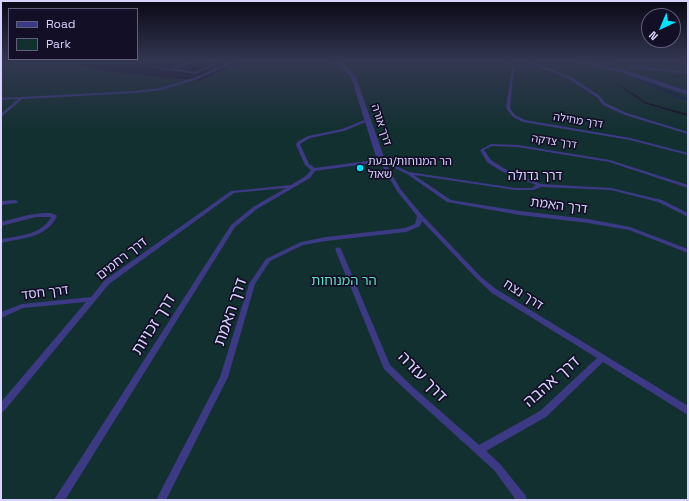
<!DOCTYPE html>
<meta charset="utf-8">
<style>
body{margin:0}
#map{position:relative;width:689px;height:501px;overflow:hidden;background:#130f26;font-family:"Space Grotesk",sans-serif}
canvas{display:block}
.frame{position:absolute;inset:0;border:2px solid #d9d4ff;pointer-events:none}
.legend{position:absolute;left:8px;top:8px;width:130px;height:52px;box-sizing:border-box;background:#130f26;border:1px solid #625e7d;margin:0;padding:5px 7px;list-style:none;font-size:12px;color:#d9d4ff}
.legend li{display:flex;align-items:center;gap:8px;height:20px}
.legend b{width:20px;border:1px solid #625e7d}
.north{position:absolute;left:641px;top:8px;width:40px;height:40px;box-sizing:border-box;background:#130f26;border:1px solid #625e7d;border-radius:50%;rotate:224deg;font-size:11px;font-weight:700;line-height:16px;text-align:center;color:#d9d4ff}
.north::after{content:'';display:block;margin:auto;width:14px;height:18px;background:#00e5ff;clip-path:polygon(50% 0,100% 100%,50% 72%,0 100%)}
</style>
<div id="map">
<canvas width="689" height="501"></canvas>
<div class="frame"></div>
<ul class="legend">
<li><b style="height:5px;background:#3d3a85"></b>Road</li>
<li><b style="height:11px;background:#12302f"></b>Park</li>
</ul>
<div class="north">N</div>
</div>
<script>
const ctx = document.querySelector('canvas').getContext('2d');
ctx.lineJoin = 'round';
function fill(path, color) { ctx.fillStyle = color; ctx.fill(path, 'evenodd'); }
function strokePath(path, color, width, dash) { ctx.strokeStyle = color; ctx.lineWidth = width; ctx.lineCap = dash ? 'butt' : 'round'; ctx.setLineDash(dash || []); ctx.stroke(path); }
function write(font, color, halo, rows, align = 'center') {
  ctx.font = font + ' "Space Grotesk","Noto Sans Hebrew",sans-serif'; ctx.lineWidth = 3.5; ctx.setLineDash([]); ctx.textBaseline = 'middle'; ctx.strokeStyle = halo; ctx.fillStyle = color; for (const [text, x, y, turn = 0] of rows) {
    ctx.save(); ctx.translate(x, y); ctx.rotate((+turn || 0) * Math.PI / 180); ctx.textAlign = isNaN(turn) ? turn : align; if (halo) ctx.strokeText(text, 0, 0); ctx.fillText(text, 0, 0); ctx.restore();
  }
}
fill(new Path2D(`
 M4,61H74L70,63L107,71L199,81L244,61H688V114L645,102L636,95L613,82L646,104L688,116V500H1V62Z`), '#12302f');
strokePath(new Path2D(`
 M593,61L614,68
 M605,64L615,61
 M622,72L688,100`), '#0c2248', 2.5);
fill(new Path2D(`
 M112,61H120L172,69L191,61H195L175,69L196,72L219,61H222L196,74Z
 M233,61H237L198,79L161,90L136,93L22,99L1,117V114L18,99L1,100V98L136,91L161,88L196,77Z
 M501,61H504L514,68L510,108L515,115L525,120L630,138L688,153V155L630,140L523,122L513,117L506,108L512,68Z
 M525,61H529L571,77L600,96L605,103L627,113L688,132V134L625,115L603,105L598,98L569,79Z
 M636,66L688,72V74L636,68L617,71L616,70Z
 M367,119H368V121L344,131L310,138L300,144L309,164L315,168L381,159L409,172L515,188H532L536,185L501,171L487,162L480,150L491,144L518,145L610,160L688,185V188L609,162L518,147L492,146L484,150L491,160L505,169L541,184L611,188L662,200L688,213V217L658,202L611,190L541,187L533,190H515L414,175L451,200L520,211L588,219L630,227L688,249V253L629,230L588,223L520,215L447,202L407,174L386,164L401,190L422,215L481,277L496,289L688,406V415L603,362L546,417L486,451L500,464L526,496L527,500H516L494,470L408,392L384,369L335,249L338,247L341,249L390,365L414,388L479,445L540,411L597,358L492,293L477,279L422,221L420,226L406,232L326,241L303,245L270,261L255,284L228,377L166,500H156L220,377L249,284L266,259L301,242L326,237L405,228L415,224L417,216L397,191L380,162L315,171L310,178L257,209L235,227L65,500H54L231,225L253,207L286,188L234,193L109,284L4,411L1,412V402L86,302L23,308L1,318V312L22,304L91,297L105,280L231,191L291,185L306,176L311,170L305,165L296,145L297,142L308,136L342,129Z
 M15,200L17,201L18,202L17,203L1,205V201Z
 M43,213H50L56,215L57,216C47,238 22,238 1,243V239C18,236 42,235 51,217H36L1,226V222L28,215Z`), '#3d3a85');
fill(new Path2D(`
 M331,61H337L344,64L356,77L385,160L384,162H381L377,160L351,77L340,66Z
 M568,61C609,61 650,79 688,91V95L616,71Z`), '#3d3a85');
fill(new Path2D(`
 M138,61H162L156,64Z`), '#312854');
fill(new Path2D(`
 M155,61H162L156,64Z`), '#1d163a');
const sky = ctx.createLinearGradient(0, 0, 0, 131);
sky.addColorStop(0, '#0a0815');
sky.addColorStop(0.47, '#333752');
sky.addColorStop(1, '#33375200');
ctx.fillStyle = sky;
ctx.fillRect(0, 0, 689, 131);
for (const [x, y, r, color] of [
 [360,168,4,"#00e5ff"]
]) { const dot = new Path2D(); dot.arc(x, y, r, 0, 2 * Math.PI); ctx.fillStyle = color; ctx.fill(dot); strokePath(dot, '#130f26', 1.5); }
write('11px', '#d9d4ff', '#130f26', [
 ["דרך מחילה",578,121,9],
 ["דרך אורה",381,125,72],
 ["דרך צדקה",554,142,9]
]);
write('11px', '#d9d4ff', '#130f26', [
 ["הר המנוחות/גבעת",368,162],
 ["שאול",368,175]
], 'left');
write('13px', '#d9d4ff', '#130f26', [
 ["דרך גדולה",535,176],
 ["דרך האמת",559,206,7],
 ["דרך רחמים",122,259,-38],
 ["דרך חסד",45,293,-7],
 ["דרך נצח",523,295,33]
]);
write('13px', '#5fe0c0', '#130f26', [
 ["הר המנוחות",344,281]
]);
write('16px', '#d9d4ff', '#130f26', [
 ["דרך האמת",231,312,-71],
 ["דרך זכויות",154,325,-58],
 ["דרך עזרה",422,377,46],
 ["דרך אהבה",552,382,-41]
]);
</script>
